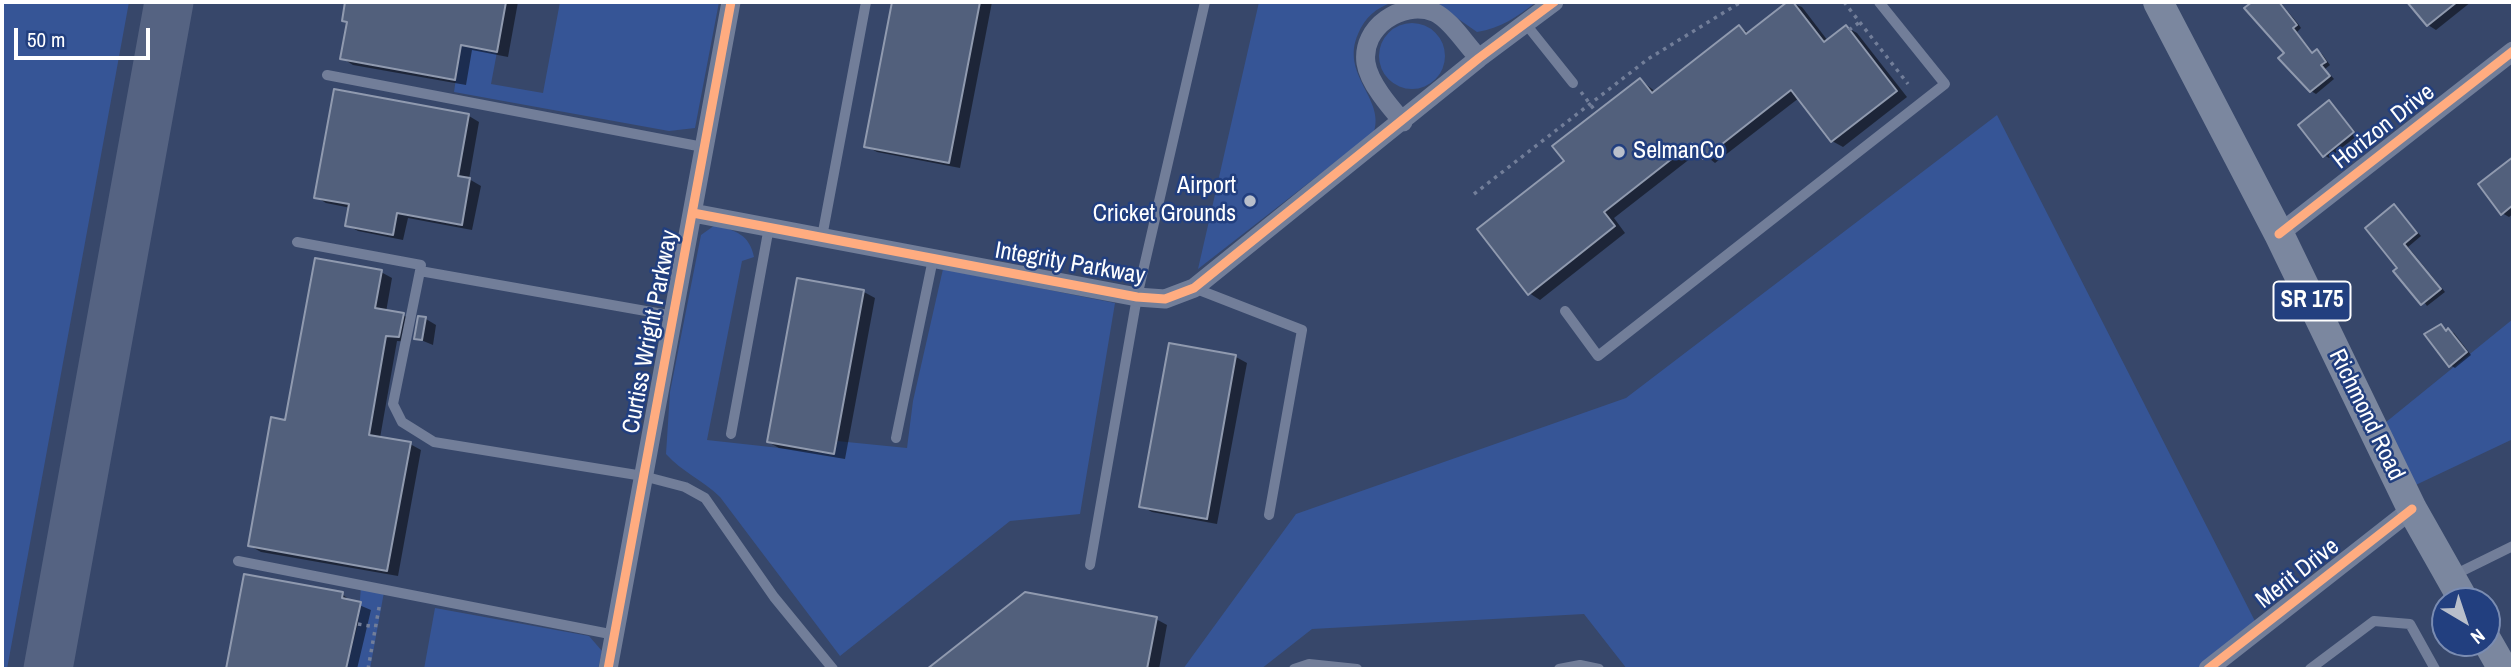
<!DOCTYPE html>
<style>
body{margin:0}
#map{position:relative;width:2515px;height:671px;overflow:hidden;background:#37476a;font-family:"Archivo Narrow",sans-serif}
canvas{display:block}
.frame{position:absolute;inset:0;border:4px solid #fff;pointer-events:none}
.north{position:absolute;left:2431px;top:587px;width:70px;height:70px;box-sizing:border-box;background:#223f7f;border:2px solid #7a8cb2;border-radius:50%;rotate:141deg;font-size:19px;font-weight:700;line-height:28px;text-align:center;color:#fff}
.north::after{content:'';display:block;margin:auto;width:24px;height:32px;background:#b9bfcb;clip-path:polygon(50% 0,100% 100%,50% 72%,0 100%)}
.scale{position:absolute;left:14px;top:28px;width:136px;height:32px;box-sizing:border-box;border:4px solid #fff;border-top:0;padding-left:9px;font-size:21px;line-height:24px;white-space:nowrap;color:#fff;-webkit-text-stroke:5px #223f7f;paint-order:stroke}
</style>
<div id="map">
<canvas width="2515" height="671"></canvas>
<div class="frame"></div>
<div class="north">N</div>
<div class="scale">50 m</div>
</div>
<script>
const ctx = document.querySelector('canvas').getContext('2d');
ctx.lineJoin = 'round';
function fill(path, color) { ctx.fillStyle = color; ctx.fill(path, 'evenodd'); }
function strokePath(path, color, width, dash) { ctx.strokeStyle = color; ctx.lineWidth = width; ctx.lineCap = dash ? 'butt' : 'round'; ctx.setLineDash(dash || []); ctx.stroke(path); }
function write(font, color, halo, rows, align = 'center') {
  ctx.font = font + ' "Archivo Narrow",sans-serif'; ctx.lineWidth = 5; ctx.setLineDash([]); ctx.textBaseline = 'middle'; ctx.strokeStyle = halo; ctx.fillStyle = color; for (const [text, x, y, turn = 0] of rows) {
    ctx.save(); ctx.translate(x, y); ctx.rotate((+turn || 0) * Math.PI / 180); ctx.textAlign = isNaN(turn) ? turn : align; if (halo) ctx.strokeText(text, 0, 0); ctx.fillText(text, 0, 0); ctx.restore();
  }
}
fill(new Path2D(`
 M2,2H129L7,669H2Z
 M560,2H719L695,128L669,131L454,92L461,45L497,52L491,84L543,93Z
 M1259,2H1393C1376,8 1365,17 1358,34C1340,75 1385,98 1374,132L1198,269Z
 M1434,2H1536C1517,17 1501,28 1477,32Z
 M1379 56a33 33 0 1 1 66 0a33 33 0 1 1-66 0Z
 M1997,115L2259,629L2208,669H1627L1584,614L1312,629L1261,669H1183L1296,514L1626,398Z
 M715,225C736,231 749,234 754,257L742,261L707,440L834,454L837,441L907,448L913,401L943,269L1115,303L1080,514L1010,521L840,656L720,497C703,480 682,472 666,454L670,392L701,235Z
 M2513,319V439L2403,491L2375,431Z
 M361,587L384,592L370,669H346L358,624Z
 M435,608L589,636L602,651L598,669H424Z`), '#365596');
fill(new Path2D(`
 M347,2H518L508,57L472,50L466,85L353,65L342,58L348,23L344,20Z
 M894,2H992L960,168L877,152L866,146Z
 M1789,2L1802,7L1828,41L1846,27L1857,33L1907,97L1843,147L1832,141L1799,98L1715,163L1700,151L1614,218L1625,233L1540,300L1529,293L1567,161L1640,80L1656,92L1739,27L1749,33Z
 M2255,2H2280L2299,25L2301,28L2297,32L2314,54L2317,51L2322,54L2330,65L2325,69L2334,79L2316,94L2311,91L2287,54L2247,8Z
 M2409,2H2471L2436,30L2428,25Z
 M2330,102L2358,135L2329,158L2324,155Z
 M469,116L479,122L469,179L481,186L472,230L408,218L403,240L358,231L347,225L351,208L326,203L316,197Z
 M2513,159V214L2509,217L2502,213L2480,184Z
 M2394,206L2421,236L2408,247L2445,292L2427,306L2400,268Z
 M381,272L392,278L386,312L403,315L414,321L410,342L397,341L380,438L410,444L421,450L398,576L261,552L250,546L287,422Z
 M798,280L864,292L875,298L845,459L779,448L768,442Z
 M426,319L436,325L433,345L416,338Z
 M2441,326L2454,333L2471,355L2455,368L2450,365Z
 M1170,345L1236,357L1247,363L1217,524L1152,512L1141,506Z
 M245,576L342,594L352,602L371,610L357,669H228Z
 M1025,594L1156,619L1167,625L1159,669H930Z`), '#0007');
strokePath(new Path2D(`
 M48,669L169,2`), '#556382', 49);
const building = new Path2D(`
 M345,2H506L497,52L461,45L455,80L340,59L347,22L342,21Z
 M892,2H980L949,163L864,147Z
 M1787,2H1793L1824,42L1846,25L1897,91L1831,142L1791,90L1703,159L1692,143L1604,212L1615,226L1528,295L1477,229L1564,161L1552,146L1640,78L1652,93L1739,25L1746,34Z
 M2252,2H2279L2297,25L2293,28L2312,53L2317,49L2326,62L2321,65L2330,76L2310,92L2278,58L2284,53L2244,8Z
 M2407,2H2457L2427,26Z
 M334,89L469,114L458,176L470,178L462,225L397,213L393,235L345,226L349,204L314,198Z
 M2329,100L2354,132L2323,157L2298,125Z
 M2513,157V205L2501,215L2478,184Z
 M2394,204L2417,233L2404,244L2441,289L2421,305L2393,271L2397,268L2365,228Z
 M315,258L382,270L375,308L404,313L399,337L386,336L369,435L411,442L387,571L248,546L271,417L285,420Z
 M797,278L864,290L834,454L767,442Z
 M418,316L426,317L422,340L414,339Z
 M2441,324L2446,331L2448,328L2467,352L2449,367L2424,334Z
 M1169,343L1236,355L1207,519L1139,507Z
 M244,574L343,592L342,598L361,602L346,669H226Z
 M1025,592L1157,617L1147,669H927Z`);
fill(building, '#52607c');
strokePath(building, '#909aaf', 2);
strokePath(new Path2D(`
 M1844,2L1908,84
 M1849,30L1860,22
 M1581,92L1596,112
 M1474,194L1648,59L1741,2
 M358,624L375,627
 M368,669L380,602`), '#727e99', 3.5, [3.5, 5]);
strokePath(new Path2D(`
 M1525,23L1573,83
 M327,75L703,147
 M822,237L866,2
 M297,242L421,265L420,271
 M1194,288L1302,330L1269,515
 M1565,311L1598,356L1945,84L1879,2
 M674,316L420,271L393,404L402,422L434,442L643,476L685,487L705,498L774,597L833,669
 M731,434L769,227
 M896,438L933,259
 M238,561L615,635
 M1090,565L1137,297L1205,2
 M2454,575L2513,546
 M1294,669L1309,664L1357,669
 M1559,669L1580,665L1599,669
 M2310,669L2374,621L2410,624L2435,669`), '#727e99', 10);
strokePath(new Path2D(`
 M1403,122C1390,107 1369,83 1366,63C1361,27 1402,0 1434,12C1451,20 1466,45 1479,58
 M693,213L1137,297L1165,299L1194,288L1479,58L1554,2
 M2279,234L2513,51
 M608,669L731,2
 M2208,669L2412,509`), '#727e99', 19);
strokePath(new Path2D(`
 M2158,2L2279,234L2412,509L2464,601
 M2487,641L2503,669`), '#7b879f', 30);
strokePath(new Path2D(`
 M693,213L1137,297L1165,299L1194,288L1479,58L1554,2
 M2279,234L2513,51
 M608,669L731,2
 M2208,669L2412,509`), '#ffac80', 9);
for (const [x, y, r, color] of [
 [1619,152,7,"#b9bfcb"],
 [1250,201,7,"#b9bfcb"]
]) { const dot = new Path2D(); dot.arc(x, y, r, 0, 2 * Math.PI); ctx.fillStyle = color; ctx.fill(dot); strokePath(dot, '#223f7f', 2.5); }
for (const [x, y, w] of [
 [2312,301,77]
]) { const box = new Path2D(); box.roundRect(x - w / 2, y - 19.5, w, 39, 5); ctx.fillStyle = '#223f7f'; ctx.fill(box); strokePath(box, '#fff', 2); }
write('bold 23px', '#fff', null, [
 ["SR 175",2312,301]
]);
write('24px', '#fff', '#223f7f', [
 ["Horizon Drive",2384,127,-38],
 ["Integrity Parkway",1070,264,10],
 ["Curtiss Wright Parkway",651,332,-79],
 ["Richmond Road",2366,415,64],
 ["Merit Drive",2298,574,-38]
]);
write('24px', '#fff', '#223f7f', [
 ["SelmanCo",1633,152],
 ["Airport",1236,187,"right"],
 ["Cricket Grounds",1236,215,"right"]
], 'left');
</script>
